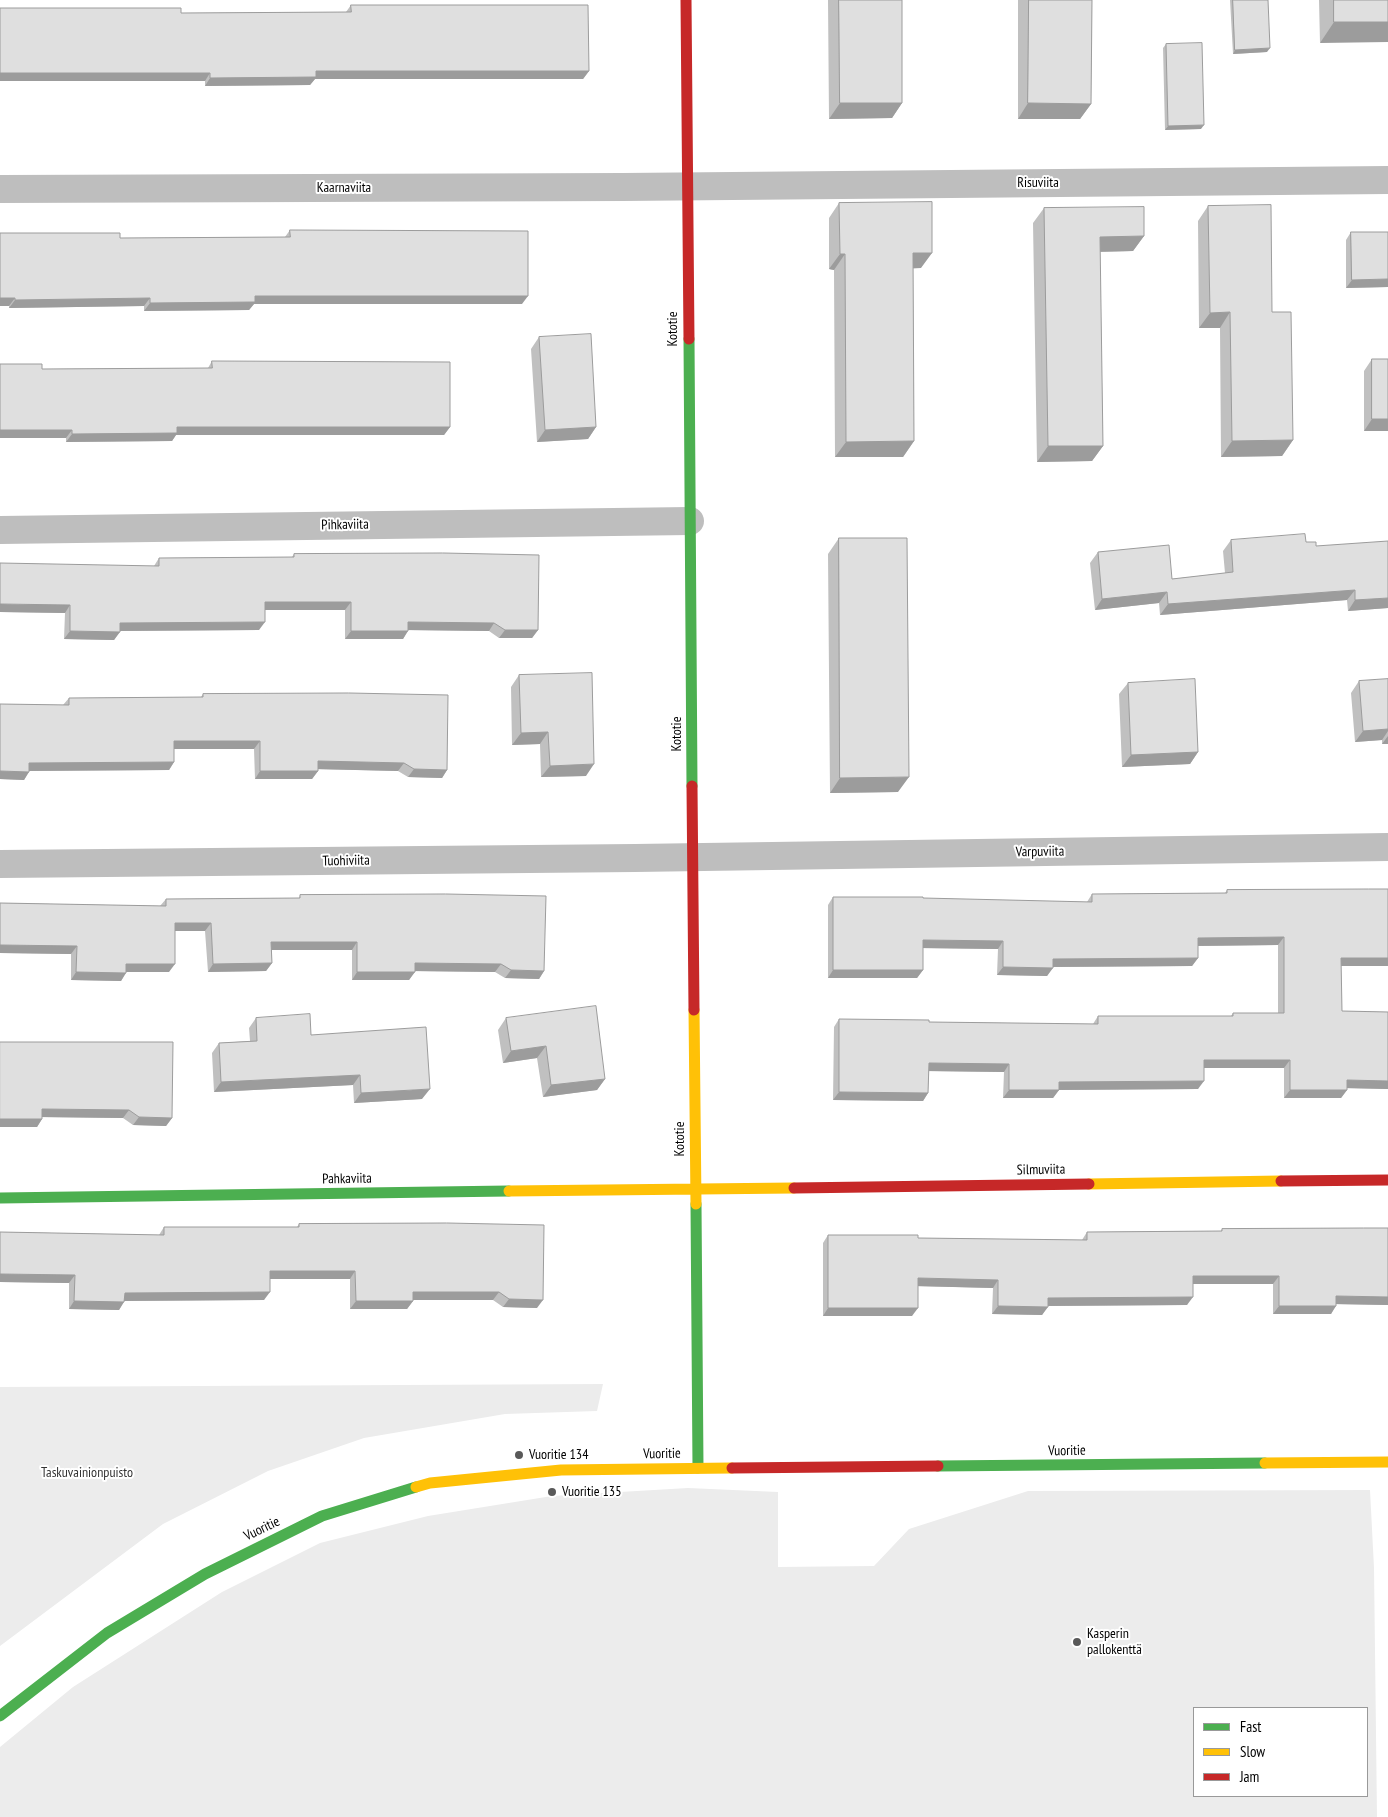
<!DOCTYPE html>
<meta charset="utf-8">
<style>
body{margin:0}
#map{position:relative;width:1388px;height:1817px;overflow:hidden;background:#fff;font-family:"PT Sans Narrow",sans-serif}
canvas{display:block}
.legend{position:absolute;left:1193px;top:1707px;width:175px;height:90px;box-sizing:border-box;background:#fff;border:1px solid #999;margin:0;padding:6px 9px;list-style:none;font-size:15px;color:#000}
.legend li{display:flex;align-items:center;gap:10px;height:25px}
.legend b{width:25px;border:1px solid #999}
</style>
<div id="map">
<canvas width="1388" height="1817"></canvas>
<ul class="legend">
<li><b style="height:6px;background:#4caf50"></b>Fast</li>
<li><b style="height:6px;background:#ffc107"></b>Slow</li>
<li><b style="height:6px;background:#c62828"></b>Jam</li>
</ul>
</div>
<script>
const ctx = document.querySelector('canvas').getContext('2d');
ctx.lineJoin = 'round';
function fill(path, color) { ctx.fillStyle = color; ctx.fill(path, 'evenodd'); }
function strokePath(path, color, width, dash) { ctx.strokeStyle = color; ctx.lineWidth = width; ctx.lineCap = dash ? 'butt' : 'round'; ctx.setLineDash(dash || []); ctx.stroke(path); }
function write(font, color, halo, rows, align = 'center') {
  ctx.font = font + ' "PT Sans Narrow",sans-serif'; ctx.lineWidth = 4; ctx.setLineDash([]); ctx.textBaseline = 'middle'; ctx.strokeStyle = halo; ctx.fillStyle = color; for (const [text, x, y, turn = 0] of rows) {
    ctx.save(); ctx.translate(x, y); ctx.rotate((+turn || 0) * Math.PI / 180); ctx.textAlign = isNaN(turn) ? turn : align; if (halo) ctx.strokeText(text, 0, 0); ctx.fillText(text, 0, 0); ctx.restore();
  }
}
fill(new Path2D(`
 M603,1384L597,1411L505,1414L364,1438L268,1471L163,1524L0,1646V1387Z
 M688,1488L778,1492V1567L874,1566L909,1529L1028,1491L1370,1490L1374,1568L1377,1817H0V1747L73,1687L222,1592L320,1543L428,1516L552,1496ZM1194,1708H1367V1796H1194Z`), '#ececec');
strokePath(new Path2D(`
 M0,189L623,187L1388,180
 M0,530L690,521
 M0,864L635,858L1388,847`), '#bebebe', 28);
strokePath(new Path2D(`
 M689,339L692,786
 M0,1198L509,1191
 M696,1204L698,1468
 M938,1466L1265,1463
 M0,1716L107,1633L205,1574L322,1516L416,1487`), '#4caf50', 11);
strokePath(new Path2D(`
 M694,1010L696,1204
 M1089,1184L1281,1181
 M509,1191L794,1188
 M1265,1463L1388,1462
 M416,1487L430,1483L561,1470L732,1468`), '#ffc107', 11);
strokePath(new Path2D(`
 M686,0L689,339
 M692,786L694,1010
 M1281,1181L1388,1180
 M794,1188L1089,1184
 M732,1468L938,1466`), '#c62828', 11);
fill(new Path2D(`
 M828,0H902V103L892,118L829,119Z
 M1018,0H1092L1091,104L1080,119H1018Z
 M1230,0H1268L1267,52L1233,54Z
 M1319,0H1388L1320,43Z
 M351,5L589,71L583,79H315L310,85L205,86V81L181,13L346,12Z
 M1166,44L1201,129L1165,130L1163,48Z
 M839,203L921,268H913L914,441L903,457H835L834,270L829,269V218Z
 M1208,206L1293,440L1282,456L1221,457L1220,328H1199L1198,221Z
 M1044,208L1144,236L1133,251L1100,252L1103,446L1092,461L1037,462L1033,223Z
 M290,230L522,304H254L249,310L144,311V306L9,308V306H0L120,238L285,237Z
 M1351,232H1388V287L1346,288V240Z
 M539,337L596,427L588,439L537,442L531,349Z
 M1372,359L1388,431H1364V371Z
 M212,361L450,427L444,435H176L172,441L66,442V438L42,369L208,368Z
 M839,538L898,792L830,793L828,554Z
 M1231,540L1306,542L1316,546L1388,608L1348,611L1347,600L1160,615L1159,603L1095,610L1090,563L1098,552L1172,579L1225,573L1223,551Z
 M294,554L538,630L532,638H499L489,631L408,630L403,639H345V610H265L259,630L120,631L114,640L64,639L65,613L0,612L154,566L159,558L292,557Z
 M519,675L586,776L541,777L540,744L512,745L511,687Z
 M1388,679V744H1382V740L1355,742L1351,693L1359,681Z
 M1128,683L1198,752L1190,764L1122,767L1119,694Z
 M203,694L447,770L442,778L408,777L398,771L318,769V771L312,779H255L254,749H174V762L169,770L29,771L24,780L0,779V704L63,705L69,698L201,697Z
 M1227,890L1341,966L1342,1011L1388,1012V1089L1347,1088V1090L1341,1098H1284V1068H1204L1198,1089L1059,1090L1053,1098H1003L1004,1072L929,1071L928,1093L923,1101L833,1100L834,1027L839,1019L929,1022L1093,1024L1098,1016H1231L1233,1013H1278V945L1198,946V958L1192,966L1053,967L1047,976L997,975L998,949L923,948V970L917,978H828V905L833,897L1087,902L1092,894L1225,893Z
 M300,895L544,971L539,979L505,978L495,972L415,971L409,980H352V950H272V963L266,971L208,972L205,931H175L169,972H126L121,981L71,980V954L0,953V903L160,906L166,899L299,898Z
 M256,1018L311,1035L422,1099L354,1103L353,1085L214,1092L212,1053L219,1043L250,1041L249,1028Z
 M506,1018L605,1079L597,1090L543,1097L537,1058L503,1063L498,1030Z
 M0,1042L172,1118L166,1126L133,1125L123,1118L42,1117V1119L37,1127H0Z
 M447,1223L537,1308L503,1307L493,1300H413V1301L407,1309H350V1279H270L264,1300L124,1301L119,1310L69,1309V1283L0,1282V1232L159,1235L164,1227H297L299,1224Z
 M1388,1228V1305L1336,1304L1331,1314H1273V1284H1193L1187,1305L1048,1306L1042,1315L992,1314L993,1288L918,1286L912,1316H823V1243L828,1235L918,1238L1082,1240L1087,1232L1221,1231L1222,1229Z`), '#c0c0c0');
fill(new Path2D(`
 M1334,22H1388V42L1320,43Z
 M1270,48L1267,52L1233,54L1235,50Z
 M316,71H589L583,79H315L310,85L205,86L210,78Z
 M0,73H210L205,81H0Z
 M840,103H902L892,118L829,119Z
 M1028,103L1091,104L1080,119H1018Z
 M1204,125L1201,129L1165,130L1168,126Z
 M1144,236L1133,251L1089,252L1100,237Z
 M913,253H932L921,268L902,269Z
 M840,254H845L834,270L829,269Z
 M1388,279V287L1346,288L1352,280Z
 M255,296H528L522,304H254L249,310L144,311L150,303Z
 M0,298H15L9,306H0Z
 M150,298L144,306L9,308L15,300Z
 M1230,312L1220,328H1199L1210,313Z
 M1372,419H1388V431H1364Z
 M177,427H450L444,435H176L172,441L66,442L72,434Z
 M596,427L588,439L537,442L545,430Z
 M0,430H72L66,438H0Z
 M1293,440L1282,456L1221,457L1232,441Z
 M914,441L903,457H835L846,442Z
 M1048,446H1103L1092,461L1037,462Z
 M1355,590L1347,600L1160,615L1168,604Z
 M1167,592L1159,603L1095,610L1102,599Z
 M1388,598V608L1348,611L1355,600Z
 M265,602H351L345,610H259Z
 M0,604L70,605L65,613L0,612Z
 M265,622L259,630L114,631L120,623Z
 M408,622L494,623L489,631L403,630Z
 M505,630H538L532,638H499Z
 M70,631L120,632L114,640L64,639Z
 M351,631H408L403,639H345Z
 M1388,729V731L1382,740L1355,742L1363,731Z
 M548,732L540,744L512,745L521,733Z
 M1388,736V744H1382Z
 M174,741H260L254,749H169Z
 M1198,752L1190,764L1122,767L1131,755Z
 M318,761L404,763L398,771L312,769Z
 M174,762L169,770L24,771L29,763Z
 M594,764L586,776L541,777L550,766Z
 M414,769L447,770L442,778L408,777Z
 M0,771L29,772L24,780L0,779Z
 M260,771H318L312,779H255Z
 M909,777L898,792L830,793L840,778Z
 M175,923H211L205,931H170Z
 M1284,937L1278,945L1192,946L1198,938Z
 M923,940L1003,941L998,949L917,948Z
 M271,942H357L352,950H266Z
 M0,945L77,946L71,954L0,953Z
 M1198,958L1192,966L1048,967L1053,959Z
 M1341,958H1388V966H1336Z
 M272,963L266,971L208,972L213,964Z
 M415,963L501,964L495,972L409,971Z
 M126,964H175L169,972H121Z
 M1003,967L1053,968L1047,976L997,975Z
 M511,970L544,971L539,979L505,978Z
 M833,970H923L917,978H828Z
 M76,972L126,973L121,981L71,980Z
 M357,972H415L409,980H352Z
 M546,1046L537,1058L503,1063L511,1051Z
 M1204,1060H1290L1284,1068H1198Z
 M929,1063L1009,1064L1004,1072L923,1071Z
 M360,1075L353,1085L214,1092L221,1082Z
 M605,1079L597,1090L543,1097L551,1085Z
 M1347,1080L1388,1081V1089L1341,1088Z
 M1204,1081L1198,1089L1053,1090L1059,1082Z
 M430,1089L422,1099L354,1103L361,1093Z
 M1009,1090H1059L1053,1098H1003Z
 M1290,1090H1347L1341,1098H1284Z
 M839,1092L928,1093L923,1101L833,1100Z
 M42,1109L129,1110L123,1118L37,1117Z
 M139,1117L172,1118L166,1126L133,1125Z
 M0,1119H42L37,1127H0Z
 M270,1271H355L350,1279H264Z
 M0,1274L75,1275L69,1283L0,1282Z
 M1193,1276H1279L1273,1284H1187Z
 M918,1278L998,1280L993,1288L912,1286Z
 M270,1292L264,1300L119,1301L125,1293Z
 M413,1292H499L493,1300H407Z
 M1336,1296L1388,1297V1305L1331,1304Z
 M1193,1297L1187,1305L1043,1306L1048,1298Z
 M509,1299L543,1300L537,1308L503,1307Z
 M74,1301L124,1302L119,1310L69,1309Z
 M356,1301H413L407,1309H350Z
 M998,1306L1048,1307L1042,1315L992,1314Z
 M1279,1306H1336L1331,1314H1273Z
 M828,1308H918L912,1316H823Z`), '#9c9c9c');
const building = new Path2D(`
 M839,0H902V103H840Z
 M1029,0H1092L1091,104L1028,103Z
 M1233,0H1268L1270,48L1235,50Z
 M1334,0H1388V22H1334Z
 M351,5H588L589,71H316V77L210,78V73H0V8H181V13L351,12Z
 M1202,43L1204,125L1168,126L1166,44Z
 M932,202V253H913L914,441L846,442L845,254H840L839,203Z
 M1271,205L1272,312H1291L1293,440L1232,441L1230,312L1210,313L1208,206Z
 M1144,207V236L1100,237L1103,446H1048L1044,208Z
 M290,230L528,231V296H255V302L150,303V298L15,300V298H0V233H120V238L290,237Z
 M1351,232H1388V279L1352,280Z
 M591,334L596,427L545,430L539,337Z
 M1372,359H1388V419H1372Z
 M212,361L450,362V427H177V433L72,434V430H0V364H42V369L212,368Z
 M1305,534L1306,542H1316V546L1388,541V598L1355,600V590L1168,604L1167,592L1102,599L1098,552L1169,545L1172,579L1233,572L1231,540Z
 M839,538H907L909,777L840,778Z
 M443,553L539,555L538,630H505L494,623L408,622V631H351V602H265V622L120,623V632L70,631V605L0,604V563L159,566V558L294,557V554Z
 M592,673L594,764L550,766L548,732L521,733L519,675Z
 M1195,679L1198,752L1131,755L1128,683Z
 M1388,679V729L1363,731L1359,681Z
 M349,693L448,695L447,770L414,769L404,763L318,761V771H260V741H174V762L29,763V772L0,771V704L69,705V698L203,697V694Z
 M1369,889H1388V958H1341L1342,1011L1388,1012V1081L1347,1080V1090H1290V1060H1204V1081L1059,1082V1090H1009V1064L929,1063L928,1093L839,1092V1019L929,1020V1022L1098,1024V1016H1233V1013H1284V937L1198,938V958L1053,959V968L1003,967V941L923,940V970H833V897H923V898L1092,902V894L1227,893V890Z
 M446,894L546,896L544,971L511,970L501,964L415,963V972H357V942H271L272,963L213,964L211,923H175V964H126V973L76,972L77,946L0,945V903L166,906V899L300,898V895Z
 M596,1006L605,1079L551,1085L546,1046L511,1051L506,1018Z
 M310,1014L311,1035L426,1027L430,1089L361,1093L360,1075L221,1082L219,1043L257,1041L256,1018Z
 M0,1042H173L172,1118L139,1117L129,1110L42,1109V1119H0Z
 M447,1223L544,1225L543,1300L509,1299L499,1292H413V1301H356L355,1271H270V1292L125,1293L124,1302L74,1301L75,1275L0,1274V1232L164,1235V1227H299V1224Z
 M1364,1228H1388V1297L1336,1296V1306H1279V1276H1193V1297L1048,1298V1307L998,1306V1280L918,1278V1308H828V1235H918V1238L1087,1240V1232L1222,1231V1229Z`);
fill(building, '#dfdfdf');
strokePath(building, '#9c9c9c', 1);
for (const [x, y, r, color] of [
 [519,1455,5,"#595959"],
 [552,1492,5,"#595959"],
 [1077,1642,5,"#595959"]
]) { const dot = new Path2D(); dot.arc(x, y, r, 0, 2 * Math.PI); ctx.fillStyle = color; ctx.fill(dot); strokePath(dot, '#fff', 2); }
write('14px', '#000', '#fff', [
 ["Risuviita",1038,183],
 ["Kaarnaviita",344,188],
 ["Kototie",673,329,-90],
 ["Pihkaviita",345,525,-1],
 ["Kototie",677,734,-90],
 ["Varpuviita",1040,852,-1],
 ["Tuohiviita",346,861,-1],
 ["Kototie",680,1139,-90],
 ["Silmuviita",1041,1170,-1],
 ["Pahkaviita",347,1179,-1],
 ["Vuoritie",1067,1451,-1],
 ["Vuoritie",662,1454,-1],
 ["Vuoritie",262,1529,-26]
]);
write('14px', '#000', '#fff', [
 ["Vuoritie 134",529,1455],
 ["Vuoritie 135",562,1492],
 ["Kasperin",1087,1634],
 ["pallokenttä",1087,1650]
], 'left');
write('14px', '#333', '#fff', [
 ["Taskuvainionpuisto",87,1473]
]);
</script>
